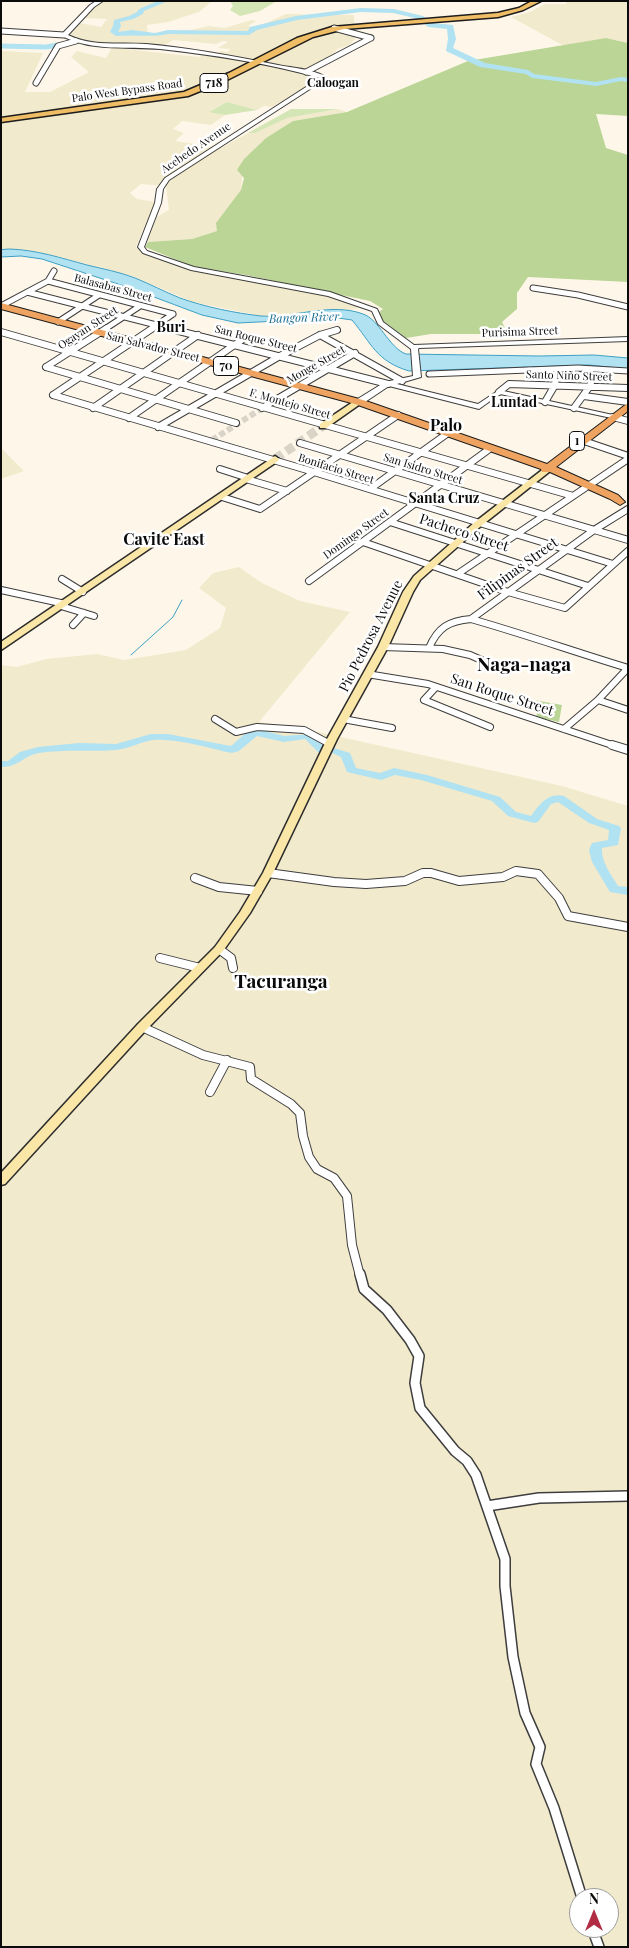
<!DOCTYPE html>
<meta charset="utf-8">
<style>
body{margin:0}
#map{position:relative;width:629px;height:1948px;overflow:hidden;background:#fef7e9;font-family:"Playfair Display",serif}
canvas{display:block}
.frame{position:absolute;inset:0;border:2px solid #0b0b0b;pointer-events:none}
.north{position:absolute;left:569px;top:1888px;width:50px;height:50px;box-sizing:border-box;background:#fff;border:1px solid #9d9d9d;border-radius:50%;rotate:0deg;font-size:14px;font-weight:700;line-height:20px;text-align:center;color:#0b0b0b}
.north::after{content:'';display:block;margin:auto;width:18px;height:22px;background:#b12c43;clip-path:polygon(50% 0,100% 100%,50% 72%,0 100%)}
</style>
<div id="map">
<canvas width="629" height="1948"></canvas>
<div class="frame"></div>
<div class="north">N</div>
</div>
<script>
const ctx = document.querySelector('canvas').getContext('2d');
ctx.lineJoin = 'round';
function fill(path, color) { ctx.fillStyle = color; ctx.fill(path, 'evenodd'); }
function strokePath(path, color, width, dash) { ctx.strokeStyle = color; ctx.lineWidth = width; ctx.lineCap = dash ? 'butt' : 'round'; ctx.setLineDash(dash || []); ctx.stroke(path); }
function write(font, color, halo, rows, align = 'center') {
  ctx.font = font + ' "Playfair Display",serif'; ctx.lineWidth = 5; ctx.setLineDash([]); ctx.textBaseline = 'middle'; ctx.strokeStyle = halo; ctx.fillStyle = color; for (const [text, x, y, turn = 0] of rows) {
    ctx.save(); ctx.translate(x, y); ctx.rotate((+turn || 0) * Math.PI / 180); ctx.textAlign = isNaN(turn) ? turn : align; if (halo) ctx.strokeText(text, 0, 0); ctx.fillText(text, 0, 0); ctx.restore();
  }
}
fill(new Path2D(`
 M100,1H212L199,12L168,22L147,25L148,34L186,31L209,26L224,28L252,20L256,21L248,26L255,28L286,14L354,15L355,39L348,46L337,49L332,56L304,72L319,81L272,107L264,106L257,110L227,102L210,111L225,115L211,125L182,121L173,129L184,133L175,141L221,148L248,133H255L286,118L338,109L347,112L293,121L266,138L244,159L241,190L217,231L192,239L148,242L144,236L153,219L169,210L166,186L141,184L130,193L137,199L155,202L136,247L142,253L193,270L329,295L365,307L344,311L333,310L288,315L261,316L193,302L134,277L60,257L32,251L1,250V51L43,53L25,92H50L89,72L71,57L77,51L106,58L113,46L89,42L67,34L79,23L101,27L107,19L84,18L87,15L84,14ZM173,40L216,44L223,41L228,42L218,48L230,49L228,52L221,51L213,56L205,54L199,57L124,49L128,45L162,47Z
 M566,1H628V43L606,38L564,46L511,17L530,12L545,4H566Z
 M1,448L24,471L1,479Z
 M239,567L262,583L300,601L350,612L259,722L309,730L562,786L628,806V1947H1V665L17,667L46,659L97,654L124,660L186,650L220,628L226,608L199,588L213,573ZM579,1898H609V1928H579Z`), '#f2eacc');
fill(new Path2D(`
 M230,1H277L260,11L240,16L230,10L233,6Z
 M227,102L257,110L225,115L209,112Z
 M291,109H338L287,118L255,133H248Z`), '#d4e5b6');
fill(new Path2D(`
 M606,38L628,43V116L596,114L606,148L628,155V282L528,277L517,293V309L502,322L508,334H431L406,338L383,321L379,312L383,309L370,301L246,275L194,267L145,247L148,242L192,239L217,231L216,223L241,190L244,178L237,170L244,159L266,138L293,121L347,112L468,61Z
 M534,700L562,705L559,722L537,717Z`), '#bad596');
const water = new Path2D(`
 M10,249C37,250 61,258 87,265C103,269 120,272 135,278C150,284 165,292 180,298C205,307 235,313 261,316C295,318 331,302 363,314C379,319 389,348 406,354L539,356L594,355L628,358V369L589,365L409,371C376,361 372,344 352,320L338,318L238,323L202,315L130,288L42,259L21,256L1,257V250Z`);
fill(water, '#b1e2f2');
strokePath(water, '#3d9fc4', 1);
strokePath(new Path2D(`
 M131,655L173,617L182,600`), '#3d9fc4', 1);
strokePath(new Path2D(`
 M1,46L46,47L64,44`), '#b1e2f2', 5);
fill(new Path2D(`
 M158,1H168L144,11L143,14L133,19L120,22L121,26L118,32L132,30L155,33L168,30L248,31L250,27L296,16L361,8L394,9L423,16L433,23L453,25L456,39L453,48L485,63L528,70L534,74L596,82L621,77L628,78V82L621,81L596,86L532,78L526,74L480,67L446,51L448,39L447,29L428,27L419,19L393,13L361,12L297,20L257,30L249,35L168,34C151,38 134,34 116,36L110,32L113,26L114,20L129,16L137,12L139,9Z
 M253,730H261L284,736L312,734L328,750L326,752H318L305,739L284,742L257,736L239,751L232,753C207,748 178,738 153,740C140,742 128,749 116,750C90,752 65,749 39,753C22,756 20,767 1,767V761H8L20,752L38,747L79,743L116,744L151,734H168L231,746L247,732Z
 M334,748L350,753L356,768L380,773L394,768L427,775L500,797L516,812L531,816C539,805 548,792 564,796L597,819L619,826L621,828L618,845L602,848C601,862 611,874 618,886L628,887V895L610,892L592,862L589,850L592,843L608,840L609,830L589,823L558,802L551,804L538,822L534,823L508,816L492,801L421,780L395,775L381,780L347,772L341,757L328,751Z`), '#b1e2f2');
strokePath(new Path2D(`
 M212,440L261,409`), '#dad4c8', 6, [6, 3]);
strokePath(new Path2D(`
 M275,459L323,426`), '#dad4c8', 9, [9, 4.5]);
const pedestrian = new Path2D(`
 M429,374L578,368L628,371`);
const minorFar3 = new Path2D(`
 M334,28L371,38
 M1,31L64,35
 M306,72L371,38
 M36,83L58,46L76,41
 M48,281L173,314
 M48,281L54,271
 M533,288L578,295L628,307
 M27,292L172,329
 M1,306L48,281
 M58,322L99,295
 M105,329L140,306
 M151,329L173,314`);
const minorFar2 = new Path2D(`
 M167,328L388,384
 M1,332L573,496
 M320,335L402,381
 M46,367L236,423
 M46,367L107,328
 M499,392L509,384L628,388
 M53,395L314,472L613,564
 M53,395L153,328
 M584,396L628,402
 M545,402L555,385L556,374L593,376L590,386L574,408
 M93,408L198,335
 M262,408L355,353
 M613,417L628,421
 M129,418L243,339
 M158,427L280,356L320,335L337,330
 M584,441L628,456
 M300,443L628,540
 M220,469L248,478
 M246,479L287,491
 M588,486L628,459
 M370,489L448,433
 M222,497L260,509L398,415
 M390,522L588,586
 M363,542L508,592L565,608L628,551
 M459,573L585,488
 M62,579L83,592
 M309,581L488,450
 M1,590L65,604
 M61,606L94,616
 M471,619C524,634 575,652 628,668
 M73,625L84,613
 M383,647L443,649L470,655L504,670
 M429,648C438,627 449,621 471,619L594,530L628,509
 M367,674L428,684L615,746
 M436,687L424,700L490,727
 M598,700L628,710
 M215,719L236,732L257,727L304,730L330,744
 M343,719L392,728
 M564,729L598,700L628,668`);
const minorFar1 = new Path2D(`
 M612,745L628,750
 M268,873L334,882L366,884L405,881L423,873H431L459,881L503,877L516,871L538,874L559,898L568,916L628,927
 M195,878L219,887L258,891
 M219,949L231,958L233,968
 M160,958L200,968
 M142,1027L203,1055L250,1067L251,1079L291,1104L300,1113L303,1136L309,1157L317,1169L334,1178L347,1196L352,1245L360,1276
 M210,1092L227,1060`);
const minor = new Path2D(`
 M360,1274L364,1289L387,1310L410,1340L419,1356L415,1383L420,1408L455,1451L467,1461L476,1475L505,1559V1586L513,1657L525,1713L540,1747L536,1764L554,1808L582,1898
 M487,1506L539,1498L628,1496
 M592,1928L599,1947`);
const tertiary = new Path2D(`
 M96,1H103L94,7L68,35C93,47 119,42 146,44C191,48 234,56 278,65C293,68 313,69 326,77L324,80L169,180L163,189L161,203L144,247L147,251L194,267L330,292L377,309L383,322L414,345L628,337V341L419,348L418,349L421,377L397,384L478,404L499,390L613,415H616V419L500,394L479,409L389,386L362,404H356V400L385,382L413,376L411,349L378,324L372,311L328,296L191,270L143,253L138,247L155,203L157,189L165,178L320,78C268,63 213,55 160,49C127,46 93,52 62,36V34L90,5Z`);
const secondary = new Path2D(`
 M356,400H359L363,402L326,428H320V424Z
 M275,456L279,459L278,461L1,650V642Z
 M546,467L549,468V472L481,526L420,580L413,592L388,647L337,739L273,873L250,913L223,951L146,1030L5,1184L1,1185V1173L138,1024L215,947L240,912L263,873L327,739L378,647L403,592L414,576L475,522Z`);
const primary = new Path2D(`
 M532,1H541L523,10L498,17L344,29L313,37L225,81L188,96L1,122V118L184,92L229,73L297,38L332,27L498,13L519,8Z`);
const trunk = new Path2D(`
 M1,303L363,400L547,464L628,403V411L556,467L618,495L625,502L620,505L610,499L550,472H542L541,469L355,404L1,309Z`);
strokePath(pedestrian, '#3e3e3e', 7);
strokePath(minorFar3, '#3e3e3e', 7);
strokePath(minorFar2, '#3e3e3e', 8);
strokePath(minorFar1, '#3e3e3e', 10);
strokePath(minor, '#3e3e3e', 12);
strokePath(tertiary, '#3e3e3e', 2);
strokePath(secondary, '#2d2d2d', 3);
strokePath(primary, '#1c1c1c', 3);
strokePath(trunk, '#1c1c1c', 2);
strokePath(pedestrian, '#fff', 5);
strokePath(minorFar3, '#fff', 5);
strokePath(minorFar2, '#fff', 6);
strokePath(minorFar1, '#fff', 8);
strokePath(minor, '#fff', 9);
fill(tertiary, '#fff');
fill(secondary, '#fae7a8');
fill(primary, '#f0bd67');
fill(trunk, '#eea460');
write('11px', '#0b0b0b', '#fff', [
 ["Palo West Bypass Road",127,91,-8],
 ["Acebedo Avenue",196,148,-34],
 ["Balasabas Street",113,288,15],
 ["Ogayan Street",88,328,-33],
 ["Purisima Street",520,332,-2],
 ["San Roque Street",256,339,14],
 ["San Salvador Street",153,347,14],
 ["Monge Street",316,365,-30],
 ["Santo Niño Street",569,376,2],
 ["F. Montejo Street",290,404,16],
 ["Bonifacio Street",336,469,17],
 ["San Isidro Street",423,469,17],
 ["Domingo Street",356,534,-36]
]);
for (const [x, y, w] of [
 [214,83,28],
 [226,366,25],
 [577,441,15]
]) { const box = new Path2D(); box.roundRect(x - w / 2, y - 9.5, w, 19, 4); ctx.fillStyle = '#fff'; ctx.fill(box); strokePath(box, '#0b0b0b', 1); }
write('bold 12px', '#0b0b0b', null, [
 ["718",214,83],
 ["70",226,366],
 ["1",577,441]
]);
write('bold 12px', '#0b0b0b', '#fff', [
 ["Caloogan",333,83]
]);
write('italic 12px', '#1c6f94', '#fff', [
 ["Bangon River",304,318,-2]
]);
write('bold 14px', '#0b0b0b', '#fff', [
 ["Buri",171,328],
 ["Luntad",514,403],
 ["Santa Cruz",444,499]
]);
write('14px', '#0b0b0b', '#fff', [
 ["Pacheco Street",464,533,18],
 ["Filipinas Street",518,569,-36],
 ["Pio Pedrosa Avenue",371,636,-63],
 ["San Roque Street",502,695,18]
]);
write('bold 16px', '#0b0b0b', '#fff', [
 ["Palo",446,426]
]);
write('bold 16px', '#0b0b0b', '#fff', [
 ["Cavite East",164,540]
]);
write('bold 19px', '#0b0b0b', '#fff', [
 ["Naga-naga",524,665],
 ["Tacuranga",281,982]
]);
</script>
